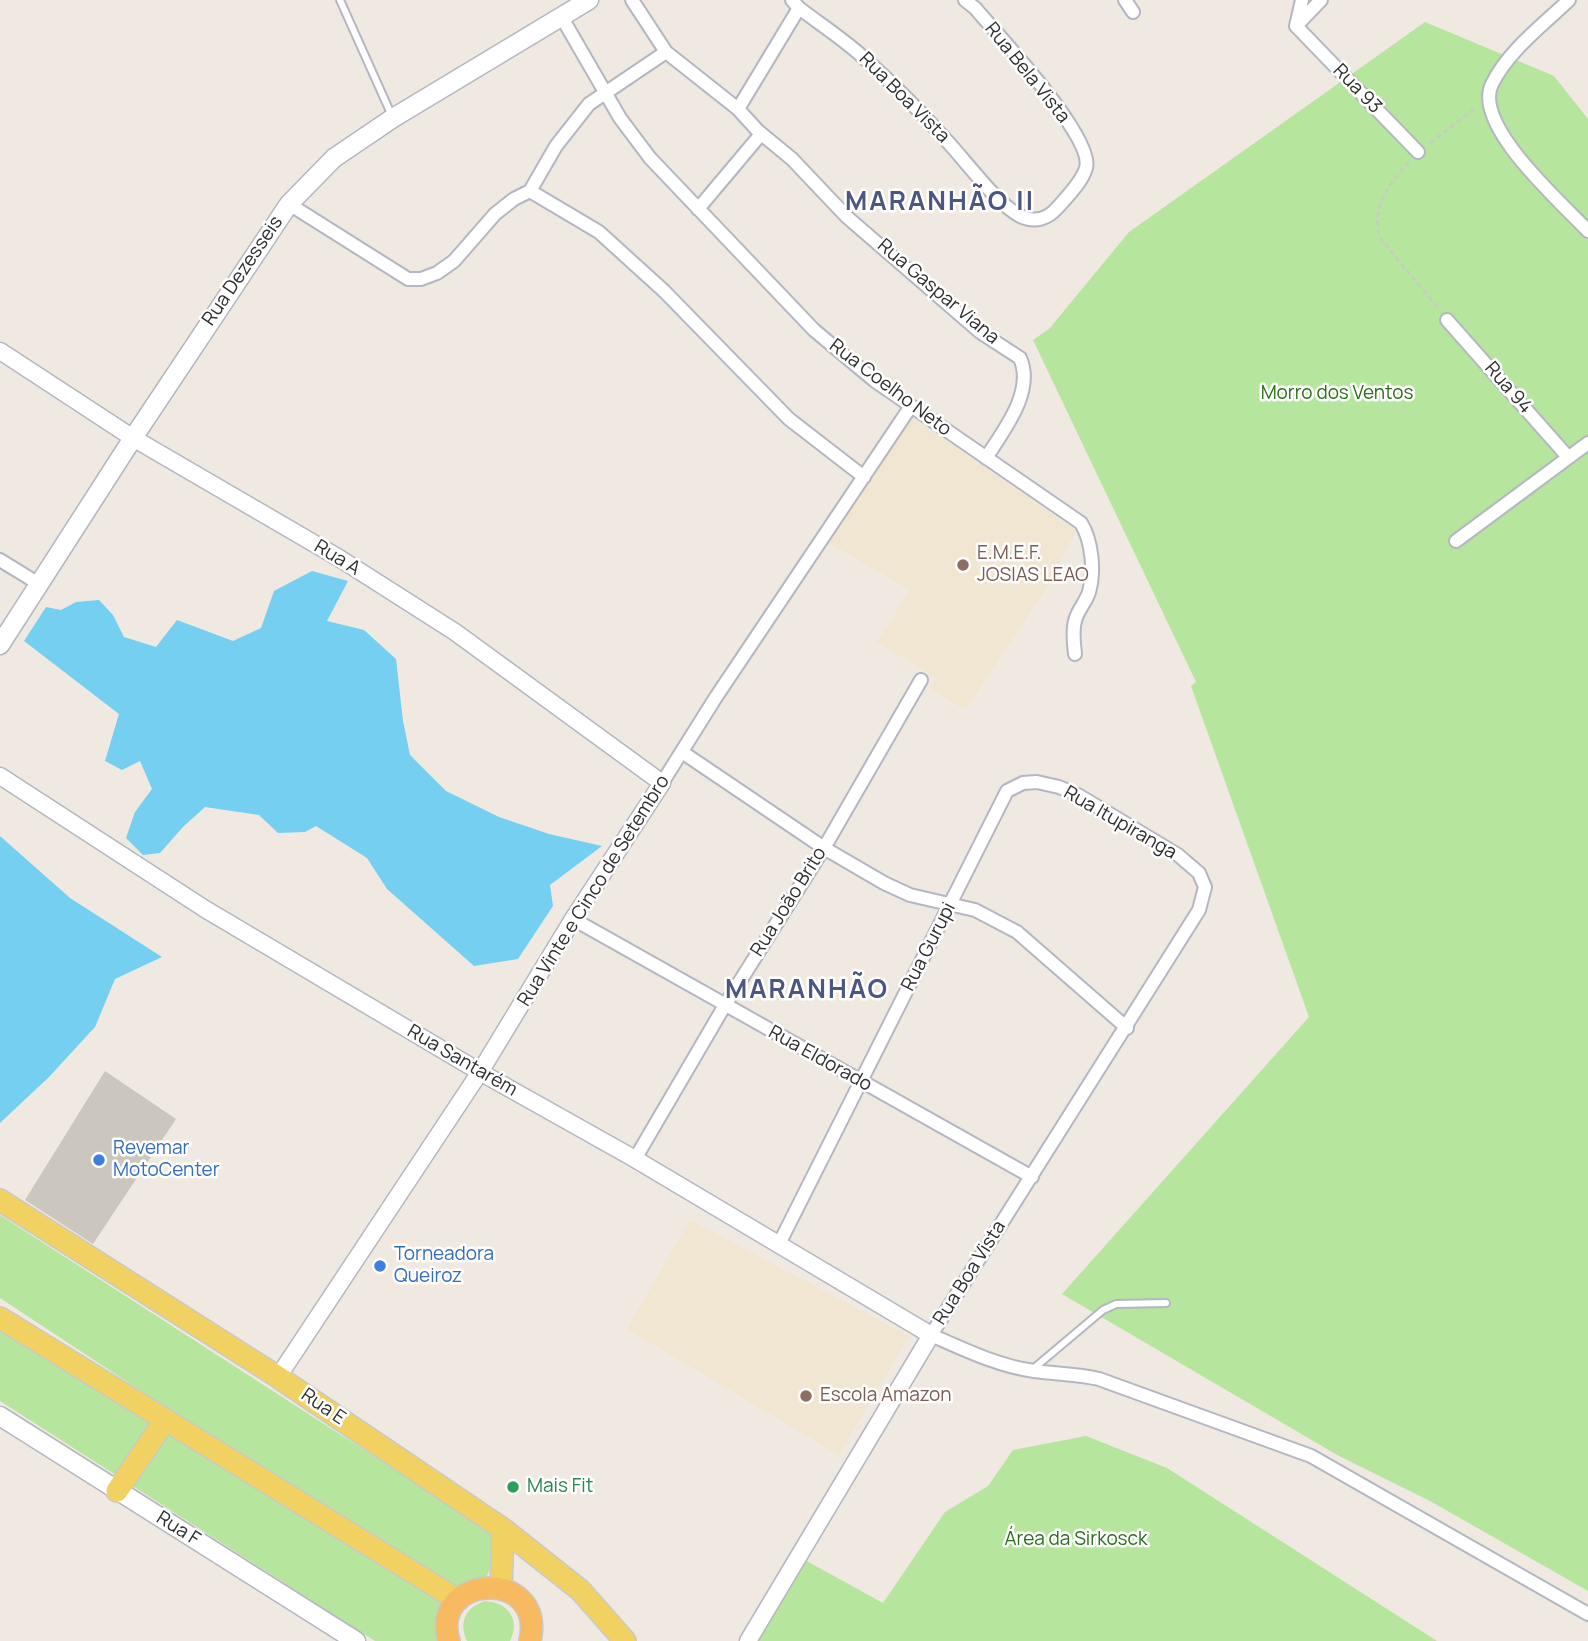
<!DOCTYPE html>
<meta charset="utf-8">
<style>
body{margin:0}
canvas{display:block;background:#efe9e1}
</style>
<canvas width="1588" height="1641"></canvas>
<script>
const ctx = document.querySelector('canvas').getContext('2d');
ctx.lineJoin = 'round';
function fill(path, color) { ctx.fillStyle = color; ctx.fill(path, 'evenodd'); }
function strokePath(path, color, width, dash) { ctx.strokeStyle = color; ctx.lineWidth = width; ctx.lineCap = dash ? 'butt' : 'round'; ctx.setLineDash(dash || []); ctx.stroke(path); }
function write(font, color, halo, rows, align = 'center') {
  ctx.font = font + ' Manrope,sans-serif'; ctx.lineWidth = 5; ctx.setLineDash([]); ctx.textBaseline = 'middle'; ctx.strokeStyle = halo; ctx.fillStyle = color; for (const [text, x, y, turn = 0] of rows) {
    ctx.save(); ctx.translate(x, y); ctx.rotate((+turn || 0) * Math.PI / 180); ctx.textAlign = isNaN(turn) ? turn : align; if (halo) ctx.strokeText(text, 0, 0); ctx.fillText(text, 0, 0); ctx.restore();
  }
}
fill(new Path2D(`
 M913,418L1076,531L1047,588L966,710L930,689L936,678L877,642L910,590L829,543L880,461Z
 M690,1220L909,1336L839,1455L627,1329Z`), '#f0e6d1');
fill(new Path2D(`
 M1425,22L1554,76L1588,119V1591L1430,1501L1339,1456L1062,1294L1309,1017L1191,686L1196,682L1033,340L1049,329L1129,232Z
 M0,1215L493,1533L492,1563L483,1587L458,1600L0,1298Z
 M0,1320L440,1602L447,1641H375L0,1401Z
 M1086,1436L1167,1468L1437,1641H756L803,1559L883,1603L945,1512L988,1486L1013,1450Z
 M485,1601C508,1602 521,1620 510,1641H467C458,1622 466,1607 485,1601Z`), '#b6e59e');
fill(new Path2D(`
 M312,571L348,581L327,621L364,630L396,659L403,721L410,755L446,791L499,817L549,834L602,846L550,885L553,906L518,959L474,966L387,889L367,858L316,826L305,832L278,833L259,815L205,807L183,827L160,853L143,855L126,838L135,812L152,789L140,761L122,770L105,761L119,714L24,641L46,607L61,610L76,602L99,600L113,615L124,637L156,647L177,620L233,641L261,628L274,591Z
 M0,836L70,898L162,957L115,979L95,1027L49,1077L0,1123Z`), '#75cff0');
fill(new Path2D(`
 M105,1071L176,1119L93,1244L25,1200Z`), '#cbc7bf');
const service = new Path2D(`
 M340,0L392,116
 M1033,1369L1103,1310L1116,1304L1166,1303`);
const minor = new Path2D(`
 M632,0L666,52L738,109L758,131L792,159L847,217L980,332L1020,358C1035,392 1003,431 986,458
 M792,0L799,8C820,24 843,39 863,57C892,83 920,111 946,140C966,161 996,203 1020,216C1035,223 1048,219 1058,207C1067,197 1082,182 1086,168C1095,138 997,34 975,8L965,0
 M1125,0L1133,12
 M1569,0C1543,25 1508,51 1492,84C1472,125 1561,202 1588,231
 M561,16L620,118L650,158L814,330L875,381L1081,523C1092,541 1095,571 1089,592C1086,602 1077,611 1075,621C1072,632 1074,644 1075,654
 M1296,26L1418,152
 M1296,26L1321,0
 M1296,26L1302,0
 M738,109L799,8
 M530,191L599,232L664,291L789,419L864,477
 M289,204L408,279H421L437,273L454,261L495,214L514,199L530,191L556,146L589,104L666,52
 M698,209L761,134
 M1447,320L1568,457
 M1456,541L1588,443
 M0,560L39,584
 M682,752L824,848L884,883L910,895L975,910L1017,932L1127,1028
 M662,783L716,697L911,406
 M573,919L1032,1177
 M635,1159L725,1005L824,848L921,680
 M779,1244L1007,791L1023,783L1037,782L1059,787L1078,795L1178,855L1199,873L1205,887L1199,910L931,1335C963,1349 998,1366 1034,1371C1056,1374 1077,1374 1099,1379L1311,1456L1588,1614`);
const tertiary = new Path2D(`
 M0,351L133,438L339,558L455,632L662,783L573,919L480,1072L278,1377
 M0,776L205,909L480,1072L635,1159L931,1335L748,1641`);
const secondary = new Path2D(`
 M0,645L133,438L289,204L334,158L393,118L589,0
 M0,1416L356,1641`);
const primary = new Path2D(`
 M0,1200L278,1377L503,1529L580,1590L625,1641
 M0,1318L458,1600
 M117,1491L165,1420
 M501,1588L503,1529`);
const trunk = new Path2D(`
 M449,1641C429,1574 546,1567 530,1641`);
strokePath(service, '#b4b7c1', 10);
strokePath(minor, '#b4b7c1', 16);
strokePath(tertiary, '#b4b7c1', 19);
strokePath(secondary, '#b4b7c1', 21);
strokePath(primary, '#c9c9c9', 24);
strokePath(trunk, '#c9c9c9', 24);
strokePath(new Path2D(`
 M1430,143L1477,107
 M1409,162C1390,183 1370,207 1380,238L1439,309`), '#c9c9c9', 2.5, [5, 3.5]);
strokePath(service, '#fff', 6);
strokePath(minor, '#fff', 12);
strokePath(tertiary, '#fff', 16);
strokePath(secondary, '#fff', 18);
strokePath(primary, '#f2d163', 21);
strokePath(trunk, '#f8ba60', 21);
for (const [x, y, r, color] of [
 [963,565,7,"#8d6e63"],
 [99,1160,7,"#3f7fe0"],
 [380,1266,7,"#3f7fe0"],
 [806,1396,7,"#8d6e63"],
 [513,1487,7,"#2e9e5b"]
]) { const dot = new Path2D(); dot.arc(x, y, r, 0, 2 * Math.PI); ctx.fillStyle = color; ctx.fill(dot); strokePath(dot, '#fff', 2.5); }
write('19px', '#2e2e2e', '#fff', [
 ["Rua Bela Vista",1027,73,51],
 ["Rua 93",1357,89,46],
 ["Rua Boa Vista",904,98,45],
 ["Rua Dezesseis",243,271,-56],
 ["Rua Gaspar Viana",938,292,40],
 ["Rua Coelho Neto",890,388,37],
 ["Rua 94",1508,388,49],
 ["Rua A",337,558,31],
 ["Rua Itupiranga",1120,823,30],
 ["Rua Vinte e Cinco de Setembro",594,891,-58],
 ["Rua João Brito",789,902,-58],
 ["Rua Gurupi",929,947,-63],
 ["Rua Eldorado",820,1059,29],
 ["Rua Santarém",462,1061,30],
 ["Rua Boa Vista",970,1273,-58],
 ["Rua E",323,1407,34],
 ["Rua F",178,1529,32]
]);
write('19px', '#2c6e1b', '#fff', [
 ["Morro dos Ventos",1337,394],
 ["Área da Sirkosck",1076,1540]
]);
write('19px', '#785e54', '#fff', [
 ["E.M.E.F.",977,554],
 ["JOSIAS LEAO",977,576],
 ["Escola Amazon",820,1396]
], 'left');
write('19px', '#366cbe', '#fff', [
 ["Revemar",113,1149],
 ["MotoCenter",113,1171],
 ["Torneadora",394,1255],
 ["Queiroz",394,1277]
], 'left');
write('19px', '#27864d', '#fff', [
 ["Mais Fit",527,1487]
], 'left');
ctx.letterSpacing = '2px';
write('bold 26px', '#4d5680', '#fff', [
 ["MARANHÃO II",940,203],
 ["MARANHÃO",807,991]
]);
ctx.letterSpacing = '0px';
</script>
